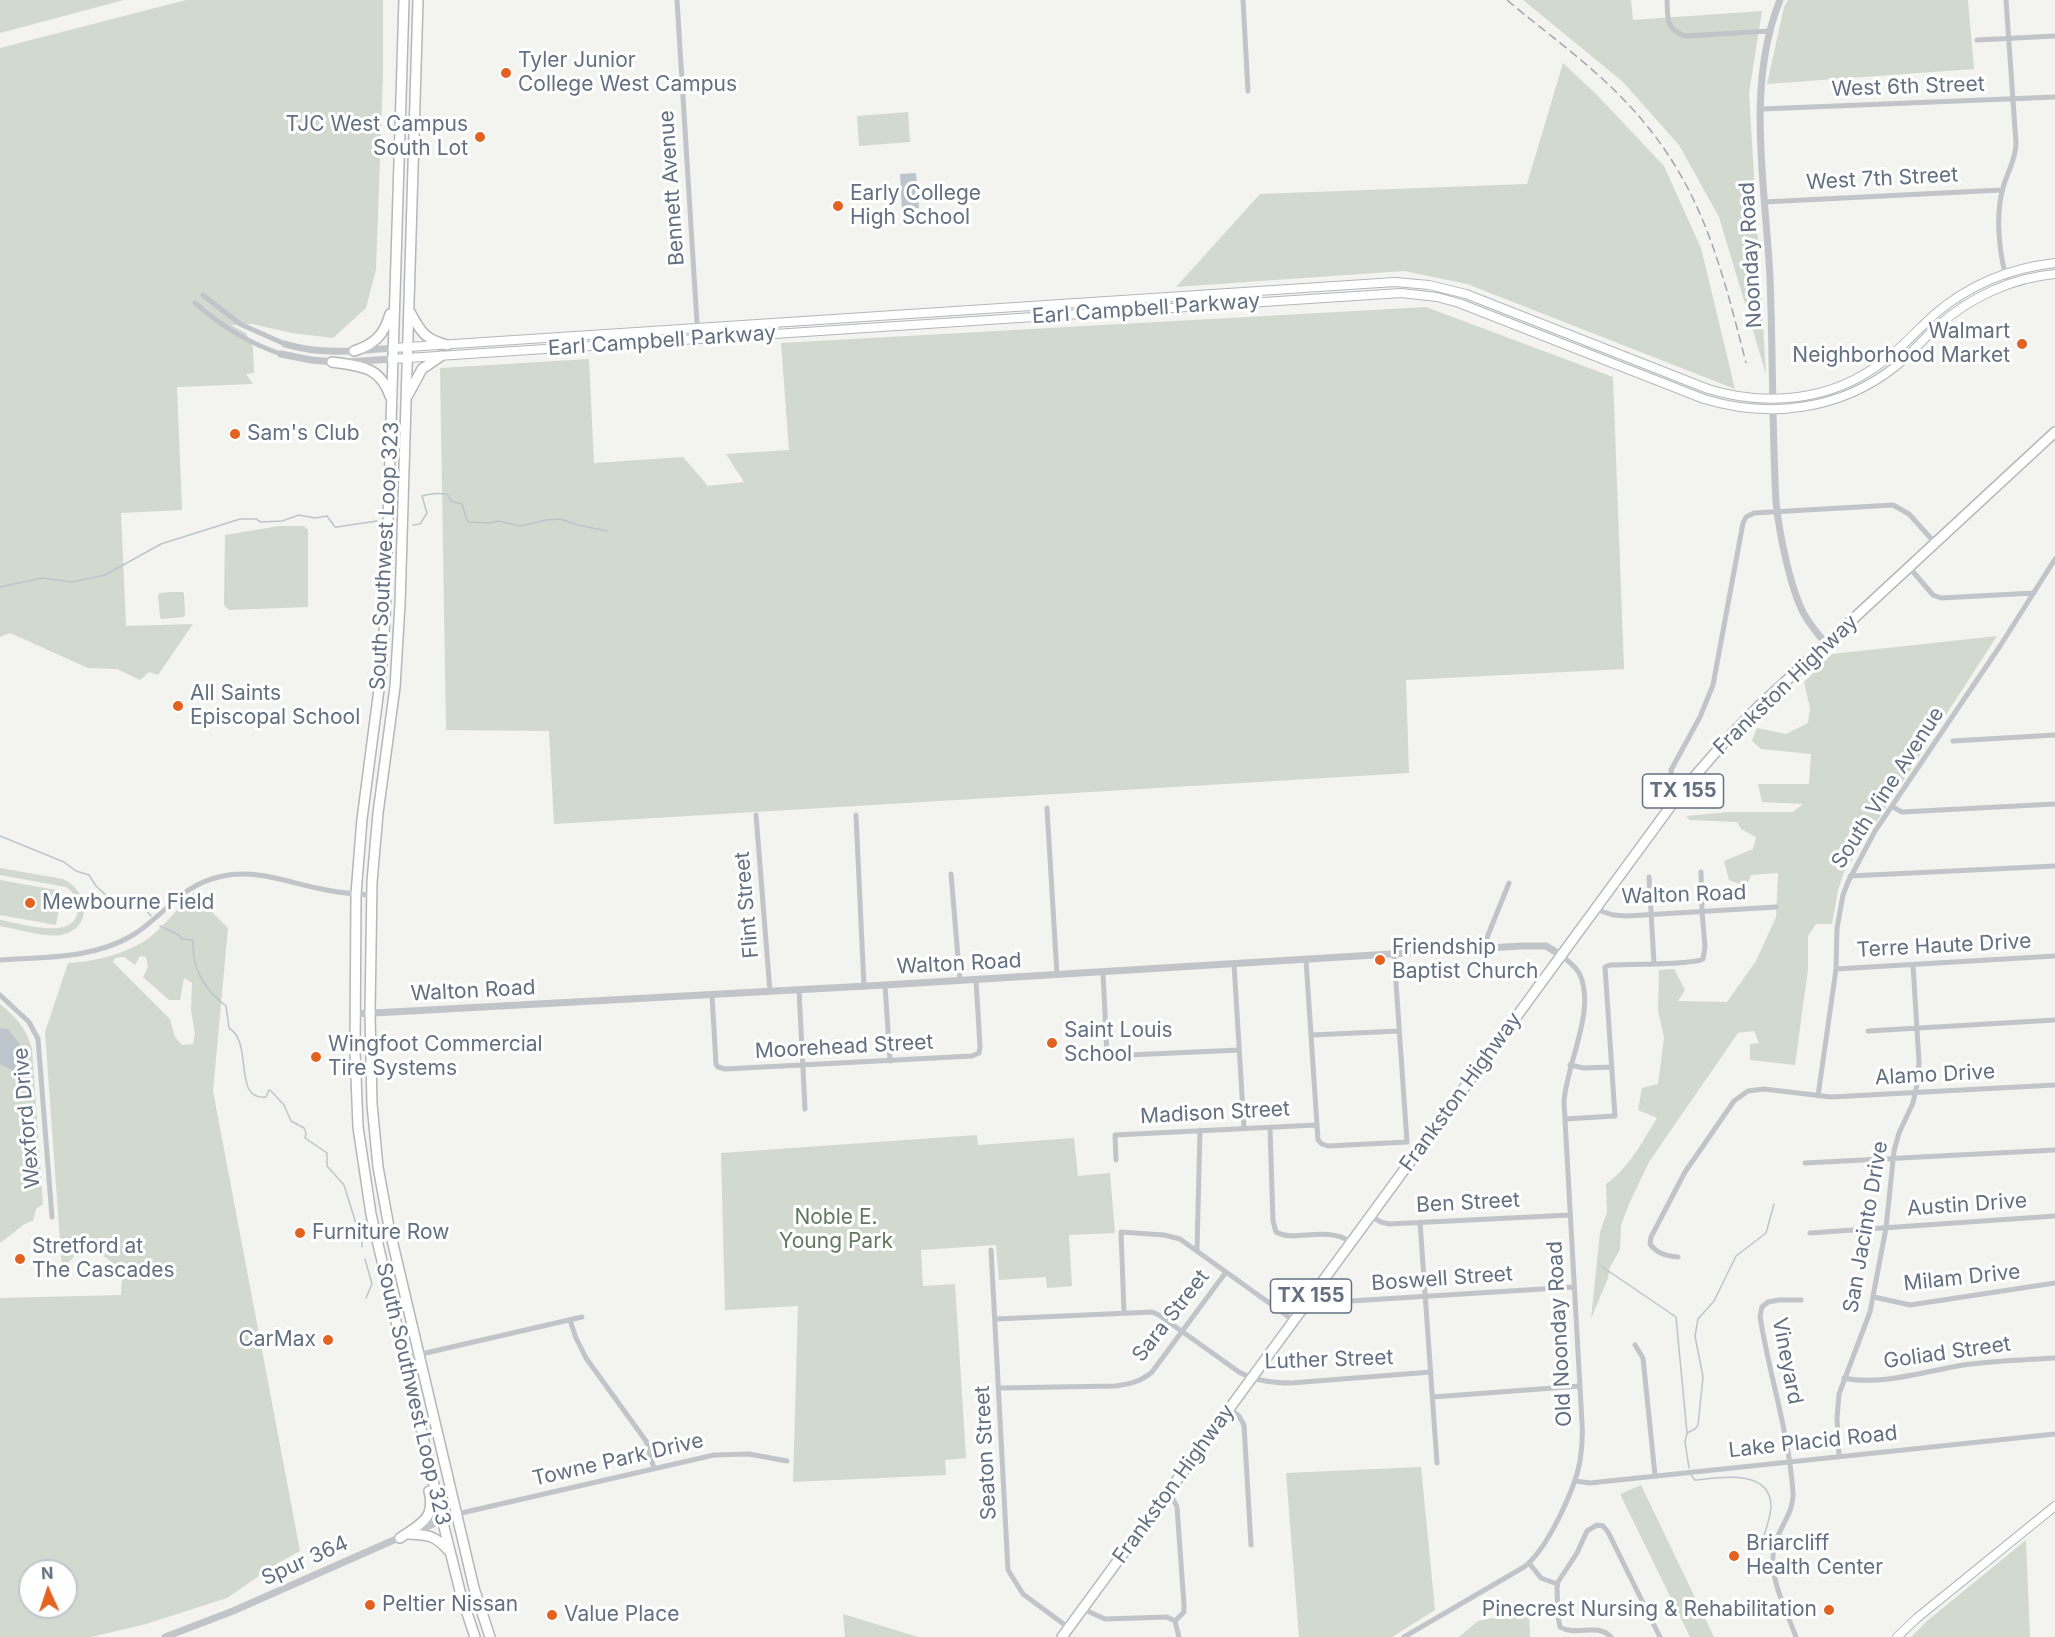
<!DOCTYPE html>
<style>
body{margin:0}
#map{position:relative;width:2055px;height:1637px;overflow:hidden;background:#f3f4ef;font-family:Inter,sans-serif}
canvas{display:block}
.north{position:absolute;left:18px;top:1559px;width:60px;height:60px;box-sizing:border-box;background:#fff;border:2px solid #c0c6cd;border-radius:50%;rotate:357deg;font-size:16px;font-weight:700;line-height:24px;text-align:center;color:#627081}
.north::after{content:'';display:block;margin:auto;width:21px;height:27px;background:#e4621f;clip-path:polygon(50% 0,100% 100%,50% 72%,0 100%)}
</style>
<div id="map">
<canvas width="2055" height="1637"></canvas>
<div class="north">N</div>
</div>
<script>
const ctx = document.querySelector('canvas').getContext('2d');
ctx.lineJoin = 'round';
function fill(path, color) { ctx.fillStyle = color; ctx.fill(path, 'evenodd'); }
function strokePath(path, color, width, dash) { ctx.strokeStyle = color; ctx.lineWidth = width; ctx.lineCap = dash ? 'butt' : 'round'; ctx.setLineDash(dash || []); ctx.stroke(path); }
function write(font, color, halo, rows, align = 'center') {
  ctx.font = font + ' Inter,sans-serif'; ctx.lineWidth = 6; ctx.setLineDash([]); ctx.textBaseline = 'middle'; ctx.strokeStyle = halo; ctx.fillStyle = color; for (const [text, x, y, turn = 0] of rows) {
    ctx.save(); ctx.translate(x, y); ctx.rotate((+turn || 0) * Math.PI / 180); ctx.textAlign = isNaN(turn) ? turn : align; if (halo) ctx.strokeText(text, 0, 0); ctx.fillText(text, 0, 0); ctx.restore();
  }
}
fill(new Path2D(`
 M0,0H124L0,33Z
 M186,0H383V74L376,269L366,308L333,338L292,333L252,324L231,325L246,333L253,348L254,373L246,374L253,384L177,387L182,510L121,513L126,626L193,624L158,675L149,672L140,680L117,669L88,668L10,633L0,637V48Z
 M1523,0H1631L1633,20L1762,11L1749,93L1766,374L1719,217L1679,145L1623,82Z
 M1788,0H1968L1974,69L1767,84L1784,7Z
 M1563,63L1596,94L1664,166L1701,248L1735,389L1467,284L1404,271L1176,287L1260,194L1527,184Z
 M908,112L910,142L859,146L857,116Z
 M1426,307L1613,377L1624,669L1406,680L1409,773L554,824L549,731L446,730L440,368L589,359L594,463L683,457L708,486L744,482L726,454L789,450L781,343Z
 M279,526H304L308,530V607L229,610L224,605L225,535Z
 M170,592H182L184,593L185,615L184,617L161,619L160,617L158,595L160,593Z
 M1997,636L1844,872L1838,890L1832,924H1816L1808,936V969L1795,1065L1750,1060V1044L1759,1043L1754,1031L1738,1033L1649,1162L1629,1204L1621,1225L1620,1250L1610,1267L1608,1278L1591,1319L1600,1232L1607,1212L1606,1184C1630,1167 1642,1142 1657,1118L1638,1110L1642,1088L1658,1084L1664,1038L1658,1010L1659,970L1674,969L1685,990L1678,1001L1727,1002L1756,961L1776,917L1778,873L1751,875L1748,882L1739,884L1729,880L1724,861L1753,849L1756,837L1741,829L1737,822L1690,820L1686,816L1729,812H1793L1803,804L1762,802L1758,784H1809L1811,754L1761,749L1752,741L1757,728L1786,734L1808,723L1810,708L1804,682L1832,654Z
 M0,868L63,879C90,891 93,929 61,935C46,938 17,929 0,926V920C20,923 79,943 78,907C78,898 73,892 66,887L0,875Z
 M0,880L62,891L56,925L0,915Z
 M193,893L228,928L213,1091L300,1551L278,1563L227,1598L146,1624L91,1637H0V1298L121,1295L122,1275L109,1260L86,1244L62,1269L45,1032L68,963C93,962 125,954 146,940C160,931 180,906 193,893ZM140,956L146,957L148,967L143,977L169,1000H180L184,978L192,983L191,1010L195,1034L193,1044L182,1045L175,1037L170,1019L113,962L115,958L124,957L135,965ZM30,1571H66V1607H30Z
 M0,1004C16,1017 27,1029 32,1049L43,1204L36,1209L33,1221C23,1222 10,1237 0,1243Z
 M977,1135L978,1145L1074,1138L1078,1176L1110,1173L1115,1233L1069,1235L1072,1286L1047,1288L1046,1277L999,1280L996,1245L921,1250L923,1286L955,1284L966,1458L945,1460L946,1475L793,1482L798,1306L725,1310L721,1153Z
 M1421,1467L1435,1610L1392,1637H1299L1286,1473Z
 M1641,1485L1714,1637H1690L1620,1494Z
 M2026,1540L2030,1637H1911L1927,1621Z
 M1529,1611L1530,1637H1459L1478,1621Z
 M843,1614L918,1637H845Z`), '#d2d9cf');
fill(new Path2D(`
 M916,173L919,208L902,209L900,174Z
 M0,1028L8,1029L27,1054L33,1080L32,1083L26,1087H22L12,1070L0,1064Z`), '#bcc5cc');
strokePath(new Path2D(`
 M413,525L420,524L427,513L422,496C430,493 439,493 447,494L451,501L462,504L467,520L469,522L490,523L498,521L521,526L546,520L560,519L578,525L607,531
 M0,587L42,578L72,582L105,575L161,544L240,519H256L261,522L282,521L299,515L315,518L327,516L335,527H337L377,521
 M0,836L64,862L76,871L89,875L96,886L109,898L118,902L143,907L151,916
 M160,926L179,935L182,939L193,940C192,969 203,988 226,1006L229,1028C254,1043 232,1101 266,1097L269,1090L271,1091L284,1105L291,1121L304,1128L306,1133L305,1138L327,1153V1166L344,1185L358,1230L362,1233V1247
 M365,1259L372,1284L366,1298
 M1601,1266L1676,1317L1687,1433L1685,1442L1689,1468
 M1687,1433L1695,1429L1698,1425L1703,1377L1695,1336L1698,1319L1714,1301L1736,1256L1766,1233L1774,1204
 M1691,1475L1695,1480H1698C1722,1477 1771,1469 1771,1507C1770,1523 1761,1538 1761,1553`), '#bcc5cc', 1.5);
const secondary = new Path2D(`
 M393,348L1395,282L1429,285L1466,294L1708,389C1767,407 1831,401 1881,363C1901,349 1917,330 1935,314C1969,285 2011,268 2055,263
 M392,359L1401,293L1437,297L1459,303L1704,399C1770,419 1841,410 1896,366C1911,354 1924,338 1939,325C1971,297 2012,278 2055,274
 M1897,1637L1917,1618L2055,1506`);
const primary = new Path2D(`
 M1062,1637L1681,792L1729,737L1758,707L2055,432`);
const trunk = new Path2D(`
 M404,0L385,618L381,674L362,819L356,894L355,1051L358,1127L371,1214L442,1519L461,1595L475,1637
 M418,0L400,604L395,687L378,813L372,882L370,1013L372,1104L378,1167L389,1227L474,1588L490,1637
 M410,312C421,332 424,339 447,345
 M354,351C375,344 384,335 390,314
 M332,362C360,366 380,366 390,396
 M408,395L422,369L441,356
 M408,1534C428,1535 435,1535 448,1550
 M400,1538C420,1524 436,1519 429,1491`);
strokePath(secondary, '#b3b7bc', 10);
strokePath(primary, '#b4b7bc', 12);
strokePath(trunk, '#b4b6ba', 12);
strokePath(new Path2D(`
 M677,0L698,339
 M1243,0L1248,91
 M1667,0C1668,18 1665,29 1685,36L1769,31
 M2006,0L2016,143C2016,160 2007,172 2003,188C1995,215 1999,259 2009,285
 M1977,40L2055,36
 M1762,109L2055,97
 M1764,202L2002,190
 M203,295L240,324L285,344
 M195,303C221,326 248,343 281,354
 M1909,567L1933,595L1941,598L2034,593
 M1953,741L2055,735
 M1681,792L1672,780L1671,770L1700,717L1713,685L1743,523L1746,517L1754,513L1893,505L1909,514L1935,543
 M1893,807L1902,812L2055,804
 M1047,808L1057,975
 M756,815L770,992
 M856,815L864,987
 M951,874L960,981
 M1850,876L2055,866
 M1649,877L1654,963
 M1595,909L1613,915L1627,916L1776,907
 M1485,949L1488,935L1509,883
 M1394,954L1407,1142
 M0,960C45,957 93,959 133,935C167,914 179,885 223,876C256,869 290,883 322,889C338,893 355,894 371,895
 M1306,960L1318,1140L1322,1144L1328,1146L1407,1142
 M1234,964L1244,1128
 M1836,969L2055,956
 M1103,972L1107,1056L1239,1050
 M885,985L890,1061
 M799,990L805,1109
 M0,995L29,1022L38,1039L52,1217
 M712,995L716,1064L718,1067L725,1069L972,1056L979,1053L980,1047L976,980
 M1868,1031L2055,1020
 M1312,1035L1399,1031
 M1570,1065L1584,1068L1611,1067
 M1818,1096L1836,969L1837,928L1843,895L1848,882L1875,831L2000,646L2055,559
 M1565,1119L1615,1116L1605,967L1610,965C1626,964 1694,965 1703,959L1705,947L1702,911L1701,872
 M1270,1127L1273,1221L1276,1232C1295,1243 1324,1225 1351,1242
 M1116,1160L1115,1135L1316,1125
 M1805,1163L2055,1150
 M1370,1216L1381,1222L1389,1224L1570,1215
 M1420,1222L1437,1463
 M1810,1233L2055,1216
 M991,1250L1008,1570L1023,1594L1069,1628
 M1197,1250L1200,1130
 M1678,1257C1667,1256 1657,1254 1650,1244L1651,1237L1685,1172L1734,1101L1748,1091L1764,1089L1831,1097L2055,1085
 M1312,1295L1326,1302H1335L1574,1287
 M1874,1297L1910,1305L2055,1283
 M1124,1312L1121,1232L1164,1235L1180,1239L1293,1320
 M996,1319L1152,1312L1159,1315L1239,1372C1255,1381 1273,1383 1291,1383L1431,1372
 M570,1320L576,1338L586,1358L646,1441L654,1468
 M1635,1345L1643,1358L1655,1475
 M404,1358L582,1317
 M1844,1378C1880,1386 1927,1371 1963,1365C1993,1361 2024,1360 2055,1358
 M999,1388L1115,1386C1130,1384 1140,1382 1152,1372L1226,1272
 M1433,1397L1580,1386
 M1229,1408L1239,1416L1244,1425L1251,1545
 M1839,1456L1837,1418L1839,1394L1870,1312L1886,1228L1894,1151L1899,1133L1913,1103L1918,1080L1919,1062L1913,965
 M1575,1481L1590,1483L2055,1434
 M1167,1494L1173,1499L1177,1507L1184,1605V1612L1175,1621
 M457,1514L714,1455L749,1454L787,1461
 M1529,1563L1541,1578L1557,1584
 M1083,1609L1105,1619L1167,1617L1175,1621
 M1175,1621L1179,1637
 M1404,1637L1524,1567C1547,1550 1575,1489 1580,1461C1582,1448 1583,1436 1582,1423L1564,1102C1566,1065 1596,1011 1580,975C1577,967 1568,961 1561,955
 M1611,1637C1597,1622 1576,1637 1560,1627L1558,1616L1557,1588L1558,1582L1577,1553L1587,1531L1597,1525L1603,1526L1608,1532L1660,1637
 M1796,1637C1786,1609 1766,1574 1775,1544C1780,1526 1794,1512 1793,1493C1789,1432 1769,1375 1760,1316L1762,1307L1768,1302L1779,1300H1801`), '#c1c4c8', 5);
strokePath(new Path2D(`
 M1780,0C1745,86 1766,189 1770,279C1773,353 1772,428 1776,502C1779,532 1790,588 1804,614C1810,625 1818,634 1826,644
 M285,344C320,355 356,351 393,348
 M281,354L311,360L335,362
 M346,362L392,359
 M355,1014L885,985L1521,946H1546L1561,955
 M414,1532L457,1514
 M165,1637L233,1611L403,1536`), '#c1c4c8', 7);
strokePath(secondary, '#fff', 8);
strokePath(primary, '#fff', 9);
strokePath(trunk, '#fff', 9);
strokePath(new Path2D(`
 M1507,0C1546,33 1589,63 1625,101C1700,179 1720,261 1746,363`), '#a1a6ad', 1.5, [9, 4.5]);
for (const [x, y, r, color] of [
 [506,73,6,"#e4621f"],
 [480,137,6,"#e4621f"],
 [838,206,6,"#e4621f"],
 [2022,344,6,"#e4621f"],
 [235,434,6,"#e4621f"],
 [178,706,6,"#e4621f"],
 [30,903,6,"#e4621f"],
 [1380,960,6,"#e4621f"],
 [1052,1043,6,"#e4621f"],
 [316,1057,6,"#e4621f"],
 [300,1233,6,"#e4621f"],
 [20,1259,6,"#e4621f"],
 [328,1340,6,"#e4621f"],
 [1734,1556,6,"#e4621f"],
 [370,1605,6,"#e4621f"],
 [1829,1610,6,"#e4621f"],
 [552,1615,6,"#e4621f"]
]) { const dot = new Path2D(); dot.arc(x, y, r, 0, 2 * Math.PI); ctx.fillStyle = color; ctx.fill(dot); strokePath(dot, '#fff', 2); }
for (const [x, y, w] of [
 [1683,791,81],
 [1311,1296,81]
]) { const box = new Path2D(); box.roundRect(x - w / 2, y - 17, w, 34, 4.5); ctx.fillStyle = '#fff'; ctx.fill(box); strokePath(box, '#627081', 1.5); }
write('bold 20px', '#627081', null, [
 ["TX 155",1683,791],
 ["TX 155",1311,1296]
]);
write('21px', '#627081', '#fff', [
 ["Tyler Junior",518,61],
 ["College West Campus",518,85],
 ["TJC West Campus",468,125,"right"],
 ["South Lot",468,149,"right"],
 ["Early College",850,194],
 ["High School",850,218],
 ["Walmart",2010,332,"right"],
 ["Neighborhood Market",2010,356,"right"],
 ["Sam's Club",247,434],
 ["All Saints",190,694],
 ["Episcopal School",190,718],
 ["Mewbourne Field",42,903],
 ["Friendship",1392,948],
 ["Baptist Church",1392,972],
 ["Saint Louis",1064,1031],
 ["School",1064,1055],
 ["Wingfoot Commercial",328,1045],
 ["Tire Systems",328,1069],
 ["Furniture Row",312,1233],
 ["Stretford at",32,1247],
 ["The Cascades",32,1271],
 ["CarMax",316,1340,"right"],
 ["Briarcliff",1746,1544],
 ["Health Center",1746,1568],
 ["Peltier Nissan",382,1605],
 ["Pinecrest Nursing & Rehabilitation",1817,1610,"right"],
 ["Value Place",564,1615]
], 'left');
write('21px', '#627081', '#fff', [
 ["West 6th Street",1908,87,-2],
 ["West 7th Street",1882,179,-3],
 ["Bennett Avenue",672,188,-94],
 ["Noonday Road",1751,255,-93],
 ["Earl Campbell Parkway",1146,309,-4],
 ["Earl Campbell Parkway",662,341,-4],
 ["South Southwest Loop 323",385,556,-87],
 ["Frankston Highway",1786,685,-44],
 ["South Vine Avenue",1888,788,-57],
 ["Walton Road",1684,895,-2],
 ["Flint Street",747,905,-95],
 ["Terre Haute Drive",1944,946,-3],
 ["Walton Road",959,964,-3],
 ["Walton Road",473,991,-3],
 ["Moorehead Street",844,1047,-3],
 ["Alamo Drive",1935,1075,-3],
 ["Frankston Highway",1461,1092,-54],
 ["Madison Street",1215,1113,-3],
 ["Wexford Drive",27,1118,-95],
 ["Ben Street",1468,1203,-3],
 ["Austin Drive",1967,1205,-4],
 ["San Jacinto Drive",1866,1227,-80],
 ["Milam Drive",1962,1278,-6],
 ["Boswell Street",1442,1279,-4],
 ["Sara Street",1171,1316,-52],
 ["Old Noonday Road",1560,1334,-93],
 ["Goliad Street",1947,1353,-8],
 ["Luther Street",1329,1360,-2],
 ["Vineyard",1787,1361,79],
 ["South Southwest Loop 323",413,1394,77],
 ["Lake Placid Road",1813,1442,-6],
 ["Seaton Street",986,1453,-93],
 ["Towne Park Drive",618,1460,-13],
 ["Frankston Highway",1174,1484,-54],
 ["Spur 364",305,1561,-24]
]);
write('21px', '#637861', '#fff', [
 ["Noble E.",836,1218],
 ["Young Park",836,1242]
]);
</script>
